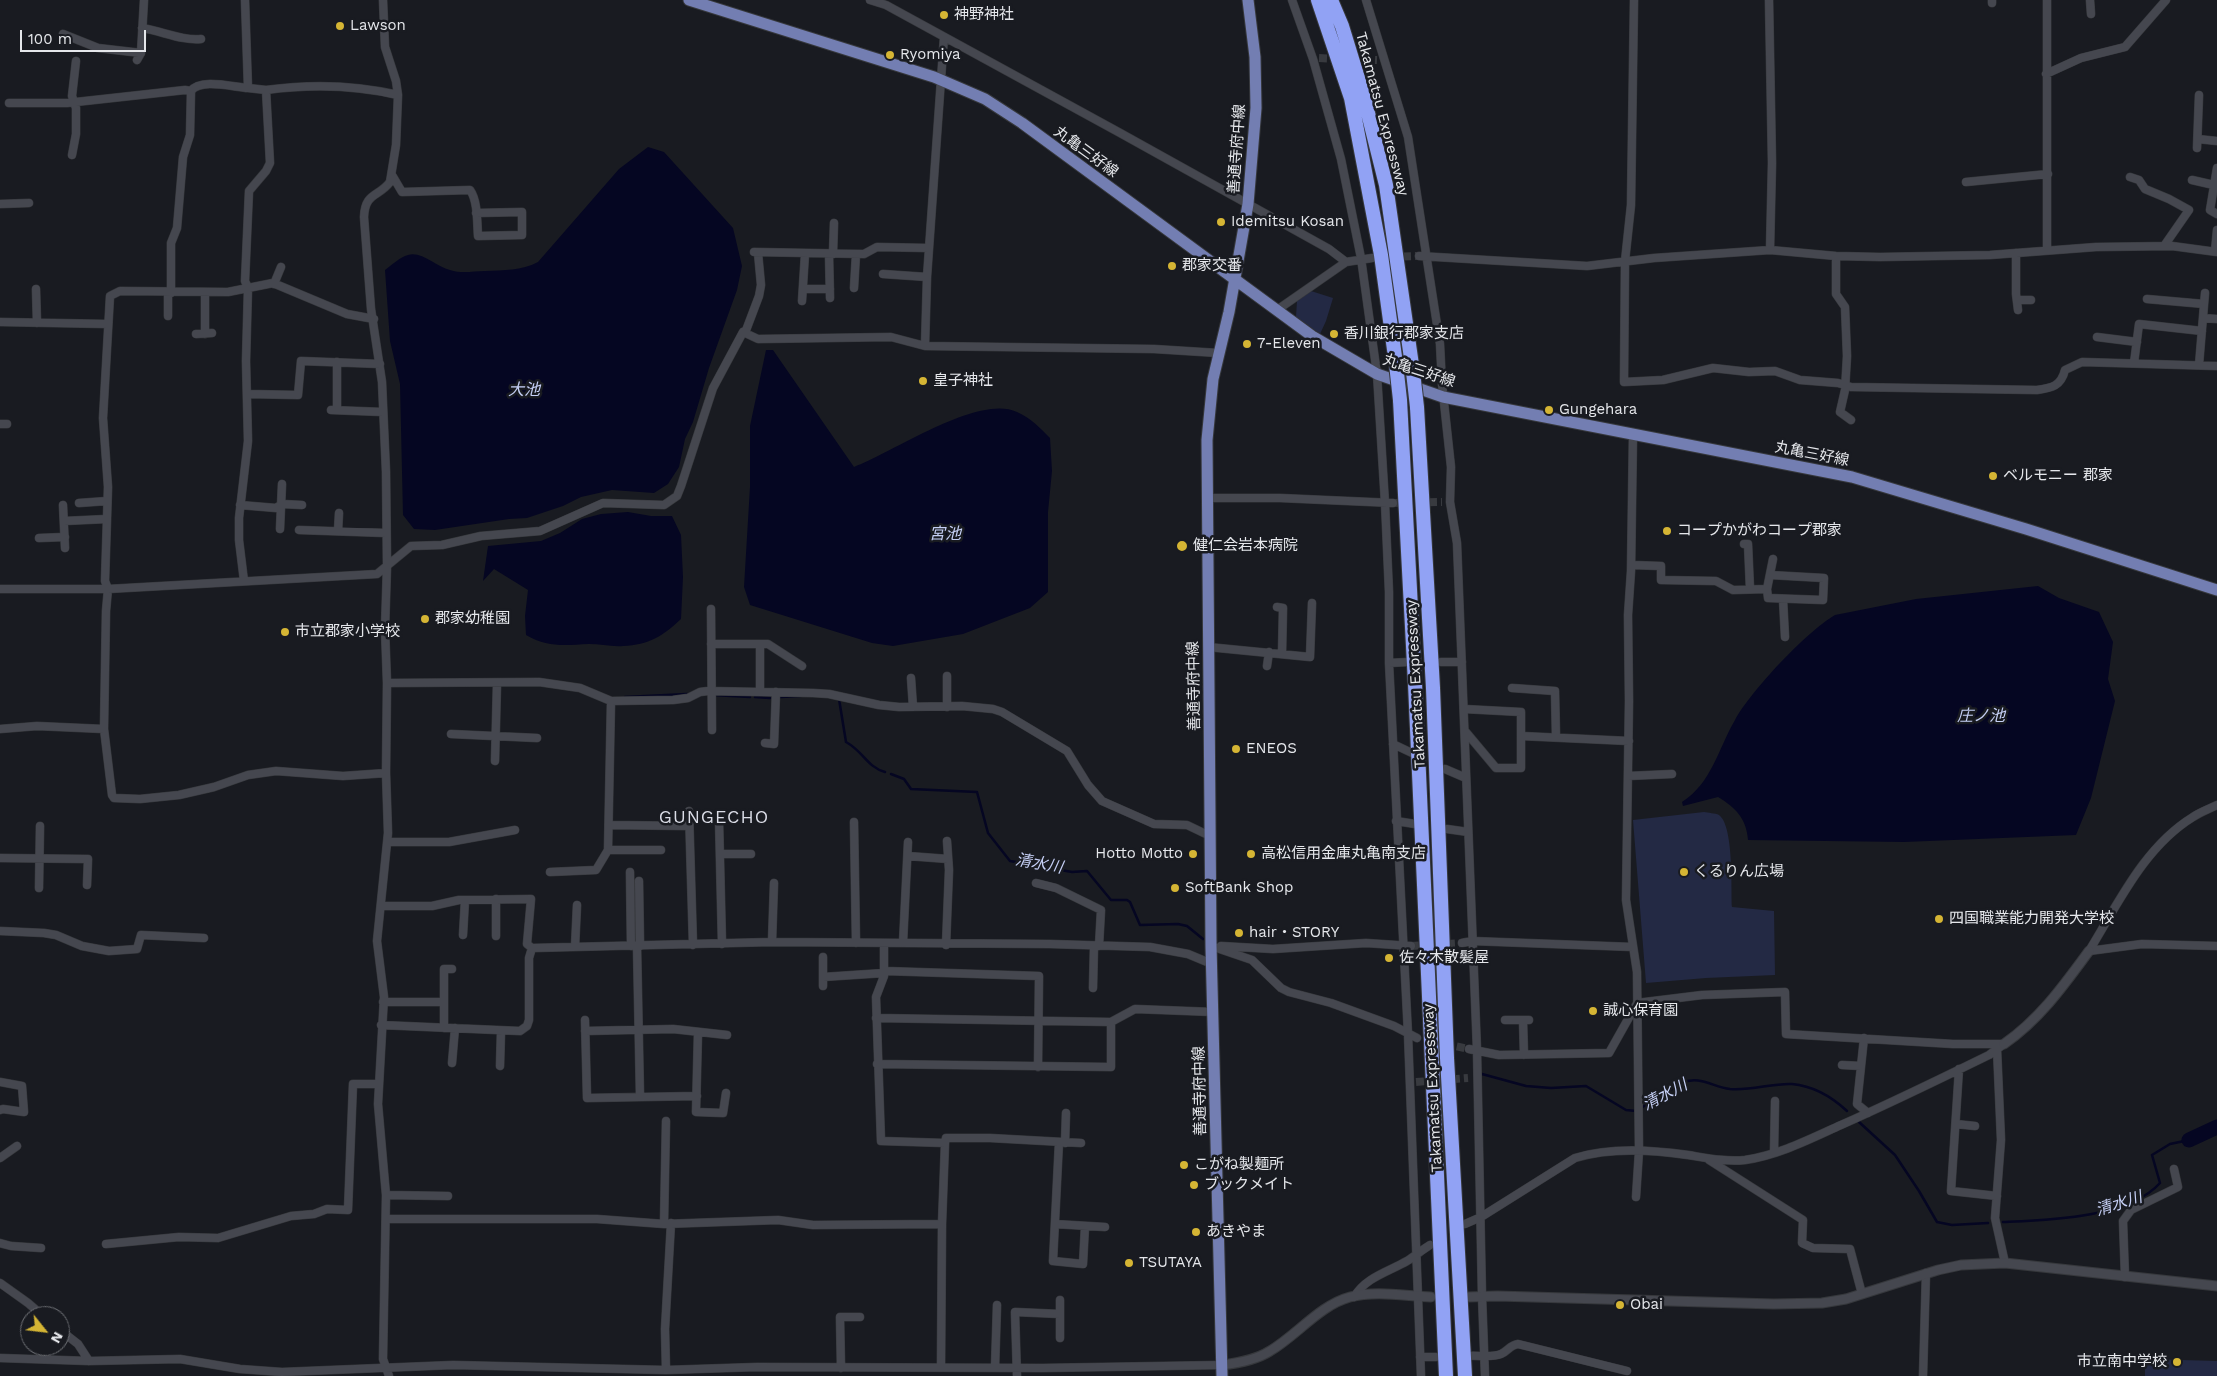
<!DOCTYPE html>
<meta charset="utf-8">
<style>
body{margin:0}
#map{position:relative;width:2217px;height:1376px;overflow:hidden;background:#191b21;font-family:"Work Sans",sans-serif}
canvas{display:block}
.north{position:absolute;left:20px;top:1306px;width:50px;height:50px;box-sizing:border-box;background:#191b21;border:1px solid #6b6d72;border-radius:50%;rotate:119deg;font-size:14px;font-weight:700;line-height:20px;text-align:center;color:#e5e7eb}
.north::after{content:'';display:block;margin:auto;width:18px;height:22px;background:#d5b534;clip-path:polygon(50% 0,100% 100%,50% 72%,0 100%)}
.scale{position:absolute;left:20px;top:30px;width:126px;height:22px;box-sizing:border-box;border:2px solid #e5e7eb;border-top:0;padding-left:6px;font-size:15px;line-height:18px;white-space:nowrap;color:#e5e7eb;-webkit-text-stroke:4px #191b21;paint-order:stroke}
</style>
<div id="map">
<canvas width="2217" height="1376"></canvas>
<div class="north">N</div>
<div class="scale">100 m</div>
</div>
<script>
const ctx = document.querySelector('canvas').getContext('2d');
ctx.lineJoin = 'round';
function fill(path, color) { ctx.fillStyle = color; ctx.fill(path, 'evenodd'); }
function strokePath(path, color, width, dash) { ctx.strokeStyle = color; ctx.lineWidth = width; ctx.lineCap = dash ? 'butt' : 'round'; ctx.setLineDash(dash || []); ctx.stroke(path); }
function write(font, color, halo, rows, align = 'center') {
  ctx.font = font + ' "Work Sans","Noto Sans JP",sans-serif'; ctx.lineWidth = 5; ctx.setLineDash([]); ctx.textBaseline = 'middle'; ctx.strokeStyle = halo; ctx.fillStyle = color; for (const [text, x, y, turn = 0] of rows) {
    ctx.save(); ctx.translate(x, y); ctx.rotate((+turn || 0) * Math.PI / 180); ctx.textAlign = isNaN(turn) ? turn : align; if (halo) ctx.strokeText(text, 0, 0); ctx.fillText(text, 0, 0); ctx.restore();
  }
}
fill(new Path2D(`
 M1311,291L1333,298L1326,321L1320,334L1296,317L1297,301Z
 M1704,812C1708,813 1715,813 1719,815C1734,826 1731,888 1732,907L1774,911L1775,975L1706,978L1646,983L1633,820Z
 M2145,1359L2217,1361V1376H2145Z`), '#232944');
fill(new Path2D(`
 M648,147L664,152L733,228L742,266L737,290L709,368L693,422L685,439L679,467L668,484L654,493L612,490L581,497L563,506L527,518L509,519L435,530L414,529L403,515L400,384L390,341L385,270C392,265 400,257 408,255C422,251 436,267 450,270C462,274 473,271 485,271C504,270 521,271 538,262L619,169Z
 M766,350H773L854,467C894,452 978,394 1017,412C1031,418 1040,428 1050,438L1052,471L1048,512V592L1030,608L963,634L893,646L872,643L750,605L744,587L750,487V426Z
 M628,512L651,516H672L681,535L683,577L681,619C663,636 649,645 623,646C612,647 600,644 589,644C565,645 548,648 526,635L525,616L528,590L494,569L483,581L488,546L541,541L560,533L582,519L601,514Z
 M2038,586L2059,598L2099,612L2113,642L2108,679L2115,701L2091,798L2076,835L1904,842L1748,840C1746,818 1736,808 1718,797L1683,806L1682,802C1712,783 1718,749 1735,720C1751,691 1806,632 1835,615L1916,599Z`), '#050622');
strokePath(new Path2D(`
 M713,695L750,697
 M625,697L687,694
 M755,697L770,698
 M780,697L801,696
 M837,698L839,699L846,742C864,752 867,767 885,772
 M891,774L904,779L911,789L977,792L988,833L1010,861L1072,872L1087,871L1111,900H1127L1130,902L1140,925L1178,924L1187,926L1203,939
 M1482,1074L1526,1086L1551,1088L1586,1086L1626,1110L1636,1111
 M1641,1108L1682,1083C1699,1075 1713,1087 1730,1089C1751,1091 1772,1083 1792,1084C1814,1086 1832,1097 1847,1111
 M1859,1122L1895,1155L1919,1191L1937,1222L1952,1225L1988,1223
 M2003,1222C2047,1220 2129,1218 2160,1183L2152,1155L2170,1144L2189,1140`), '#050622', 2.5);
strokePath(new Path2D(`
 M2189,1140L2217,1127`), '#050622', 15);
strokePath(new Path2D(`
 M1319,58L1340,59
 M1351,59L1377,60
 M1379,257L1419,256
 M1393,503L1442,502
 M1411,946L1462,943
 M1445,1044L1469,1049
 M1416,1082L1468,1078`), '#383a3f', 8, [8, 4]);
const minor = new Path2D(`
 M383,0L385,47L396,81L398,95L396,145L390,182C379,197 365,192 364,217L371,309L382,382L386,472L387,566L385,629L387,683L386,773L388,833L377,941L384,997L378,1104L386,1195L383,1359L389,1376
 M870,0L886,5C1034,85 1182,167 1329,249L1346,262
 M1292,0L1313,59L1341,159L1361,258L1377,374L1385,503L1389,592V663L1408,1034L1421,1376
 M1366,0L1408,137L1440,344L1442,384L1451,467L1450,502L1457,543L1477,1050L1482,1296L1485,1376
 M1634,0L1631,205L1625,261L1624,382L1663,380L1713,368L1749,372L1775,371L1800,380L1838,383L1851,387L2037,390C2052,388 2061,386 2065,370L2082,362L2217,366
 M1769,0L1772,163L1770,250
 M1992,0V3
 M2047,0V250
 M2090,0L2091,14
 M142,28C162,31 182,41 201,39
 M63,34L98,48L141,53
 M137,60L141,53L144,0
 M2046,74L2081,58L2125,47L2166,0
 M248,88L266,90
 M9,103H67L185,90L191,91
 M2198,139L2217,141
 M2197,148L2199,95
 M72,155L76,134V108L72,96L76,61
 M2217,168L2210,210L2217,214
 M392,175L402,192L470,190C478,201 477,223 478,236L522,235V212L476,213
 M2130,177L2139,180L2145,189L2169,199L2189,210L2164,246
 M2192,180L2214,185
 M1966,182L2048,174
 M0,204L29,203
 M2215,251L2217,230
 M754,252L864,254L877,247L929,248
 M2016,253V294L2018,310
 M829,254L830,298
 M833,254L834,223
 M1419,256L1587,266L1654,258L1770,250L1836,256L1880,257L1990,255L2096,247L2172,246L2217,252
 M1836,256V294L1845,307L1847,356L1845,390L1840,412L1851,420
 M883,274L927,277
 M274,284L281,267
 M854,288L856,254
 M36,289L37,323
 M803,289H830
 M205,292V334
 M171,293V243L177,228L183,157L190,135L191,91C200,78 233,87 248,88L245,0
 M2147,299L2204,304
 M2018,300H2031
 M802,301L805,254
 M1277,310L1346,262L1372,258
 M168,316V293
 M2203,318L2217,319
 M374,319L347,314L273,283L228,292L120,291L110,296L103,418L108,487L105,581L108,589L106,611L104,729L112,795L114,798L140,799L179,795L214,787L248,775L276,771L343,776L386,773
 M0,322L108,324
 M745,333L759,296L761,285L758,253
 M196,334L212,333
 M2097,337L2137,342
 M925,346L927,277L944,37
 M2134,363L2139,324L2202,331
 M2199,365L2205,293
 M247,394L298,395L301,361L380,364
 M331,410L383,412
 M337,410V362
 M0,424H7
 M1633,434L1631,571L1628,615L1629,701L1626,900L1637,972L1639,1151L1636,1197
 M1208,498H1280L1393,503
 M79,503L107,501
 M63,505L65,548
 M240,505L276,508L282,504L302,505
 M64,521L107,519
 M280,529L282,484
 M299,530L386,533
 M338,531L339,513
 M39,538L65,537
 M1744,544H1748L1750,589
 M1632,565L1661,566V580L1716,581L1733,590L1767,589L1773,559
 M244,581L239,540V518L248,441L246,361L248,288L245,281L249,191L266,171L270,163L266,90C310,84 355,85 398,95
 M0,589H108L377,574L411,546L442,545L481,536L540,531L603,503L664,505L677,496L681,486L713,388L743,332L758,339L891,337L925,346L1154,349L1218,353
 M1767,589L1768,598L1823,600L1824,578L1770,575
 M1783,599L1785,637
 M1277,607L1283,608L1282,654
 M711,609L712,730
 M711,644H768L802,666
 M760,644V691
 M1208,647L1310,657L1312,603
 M1441,662H1462
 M1389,663L1408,662
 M1267,666L1269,652
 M947,676V707
 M911,678L913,707
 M387,683L539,682L580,688L611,701L673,700L688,698L700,692L708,691L813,693L829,694L879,705L899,707L962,706L993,709L1002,712L1067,751L1088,785L1102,801L1154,824L1187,825L1210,836
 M1512,688L1555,691L1556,737
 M1464,709L1521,712V768H1496L1465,731
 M0,729L37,726L104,729
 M451,734L537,738
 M1521,736L1629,741
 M765,743L774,744L776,692
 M1393,744L1412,753
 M495,761L497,683
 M1445,769L1466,778
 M1628,776L1672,774
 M689,811L693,945
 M719,819L722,944
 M1396,821L1415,824
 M854,822L856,943
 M609,825L689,826
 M1447,829L1468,832
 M388,842H449L515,830
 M608,850H661
 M720,854H751
 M908,856L948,859
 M0,858L88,859L87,885
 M550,872L596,870L608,850L611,701
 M630,872L631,946
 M639,881L640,946
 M1036,883L1056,888L1101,910L1099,946
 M39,888L40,826
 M381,906H432L459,900L531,899L527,944L532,948
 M0,931L44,933L56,935L82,946L109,951L137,949L141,935L204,938
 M463,935L465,900
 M496,936V899
 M772,942L774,883
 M884,943V976L876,997L881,1141L945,1143L942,1224L941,1367
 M903,943L908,842
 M1462,943L1472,941L1633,947
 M946,945L949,870L947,841
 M637,946L640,1097
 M1211,946L1252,960L1281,988L1289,992L1331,1003L1394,1026L1417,1038
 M1221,946L1273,949L1366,943L1411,946
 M575,947L577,905
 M2089,951C2118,904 2144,847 2193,817C2200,812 2209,809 2217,805
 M2089,951L2142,944L2217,946
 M823,957V986
 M885,971L1039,976L1038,1067
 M823,977L884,973
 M1093,988L1094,946
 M383,1002H444
 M1637,1003L1702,995L1785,992L1786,1034L1953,1044H2004
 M876,1018L1111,1022L1135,1009L1213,1012
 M585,1020L587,1098L697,1096
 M1505,1020H1529
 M1523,1020L1524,1055
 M381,1025L520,1031L527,1026L529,1020V958L532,948L772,942L1050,944L1150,947L1188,954L1212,964
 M444,1028V969H452
 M585,1031L673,1029L727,1035
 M698,1032L696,1112L723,1113L726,1093
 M1864,1038L1857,1104L1868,1113
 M1469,1049L1499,1055L1609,1053L1636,1005
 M1997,1049L2001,1140L1995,1218L2005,1263
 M452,1063L455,1028
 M877,1064L1111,1067V1022
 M1842,1065L1861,1066
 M500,1066L501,1031
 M1959,1069L1951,1191L1997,1196
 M0,1082L22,1086L24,1112L3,1109L0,1110
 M1956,1124L1975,1126
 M1059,1142L1053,1261L1083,1264L1085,1226
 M945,1143L946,1138H990L1081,1143
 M1065,1143L1066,1113
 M1774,1153L1775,1101
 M0,1158L17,1146
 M1709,1160L1803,1220L1802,1243L1813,1248L1850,1249L1862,1294
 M386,1195L448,1196
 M386,1219H597L664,1224L778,1220L813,1225L942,1224
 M664,1224L666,1121
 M1055,1224L1105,1227
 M1465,1224L1481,1217L1575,1158C1611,1147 1652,1150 1688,1155C1707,1158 1726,1162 1745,1160C1779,1155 1810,1139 1841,1125C1891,1103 1940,1079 1989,1055L2004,1044
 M0,1243L11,1246L41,1248
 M106,1244L179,1237L218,1238L291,1216L314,1214L327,1209L348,1210L353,1084H378
 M2125,1277L2123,1221L2131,1210L2178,1187L2174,1169
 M0,1283L28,1303L43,1316
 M1354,1297C1366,1277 1388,1272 1407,1261C1415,1256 1422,1250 1430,1245
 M60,1330L78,1344L89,1361
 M1060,1338V1300
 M1468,1356C1478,1355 1492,1358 1501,1354C1508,1351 1510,1345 1518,1344L1627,1371
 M1420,1357H1436
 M0,1358L89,1361L180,1359L240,1369L282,1372L453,1365L666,1370L757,1367L1042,1368L1222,1365
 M841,1368L840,1317H860
 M995,1368L997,1305
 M666,1370L665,1329L671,1223
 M1017,1376L1015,1312L1060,1314
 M1923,1376L1926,1273`);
const tertiary = new Path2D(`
 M2004,1044C2040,1019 2064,985 2089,951
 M1468,1297L1497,1296L1774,1304L1822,1303L1846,1299L1938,1270L1961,1265L2005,1263L2217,1286
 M1222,1365C1239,1363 1256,1360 1270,1351C1297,1335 1320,1305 1350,1297C1376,1290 1405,1296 1431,1297`);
const primary = new Path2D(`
 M689,0L934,77L985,99L1022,123L1312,336L1377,374L1443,397L1852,477L2026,529L2217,590
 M1222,1376L1211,946L1207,440L1213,379L1229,312L1248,204L1256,108L1255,57L1248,0`);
const motorway = new Path2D(`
 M1318,0L1351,98L1381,255L1396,364
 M1331,0L1342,26L1365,101L1386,185L1413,372
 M1400,400L1415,684L1446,1376
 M1417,407L1433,688L1447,1058L1465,1376`);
strokePath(minor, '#36383c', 9);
strokePath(tertiary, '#36383c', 11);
strokePath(primary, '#36383c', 13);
strokePath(motorway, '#36383c', 16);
strokePath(minor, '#45474f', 8);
strokePath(tertiary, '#45474f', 9);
strokePath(primary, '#737eb2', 11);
strokePath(motorway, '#91a2f4', 14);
const motorwayBridge = new Path2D(`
 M1396,364L1400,400
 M1413,372L1417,407`);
strokePath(motorwayBridge, '#36383c', 16, []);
strokePath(motorwayBridge, '#91a2f4', 14);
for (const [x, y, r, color] of [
 [944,15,5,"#d5b534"],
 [340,26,5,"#d5b534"],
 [890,55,5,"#d5b534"],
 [1221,222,5,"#d5b534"],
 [1172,266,5,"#d5b534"],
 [1334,334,5,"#d5b534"],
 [1247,344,5,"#d5b534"],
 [923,381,5,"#d5b534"],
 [1549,410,5,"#d5b534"],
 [1993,476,5,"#d5b534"],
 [1667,531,5,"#d5b534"],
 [1182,546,6,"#d5b534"],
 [425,619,5,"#d5b534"],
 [285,632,5,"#d5b534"],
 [1236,749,5,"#d5b534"],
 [1193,854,5,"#d5b534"],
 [1251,854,5,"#d5b534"],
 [1684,872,5,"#d5b534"],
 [1175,888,5,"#d5b534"],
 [1939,919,5,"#d5b534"],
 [1239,933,5,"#d5b534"],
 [1389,958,5,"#d5b534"],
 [1593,1011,5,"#d5b534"],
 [1184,1165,5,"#d5b534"],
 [1194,1185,5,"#d5b534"],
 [1196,1232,5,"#d5b534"],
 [1129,1263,5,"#d5b534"],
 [1620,1305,5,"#d5b534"],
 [2177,1362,5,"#d5b534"]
]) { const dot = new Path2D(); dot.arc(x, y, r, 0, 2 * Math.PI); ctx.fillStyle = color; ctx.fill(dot); strokePath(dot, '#191b21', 2); }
write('15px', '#e5e7eb', '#191b21', [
 ["神野神社",954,15],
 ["Lawson",350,26],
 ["Ryomiya",900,55],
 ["Idemitsu Kosan",1231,222],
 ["郡家交番",1182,266],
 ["香川銀行郡家支店",1344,334],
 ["7-Eleven",1257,344],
 ["皇子神社",933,381],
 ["Gungehara",1559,410],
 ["ベルモニー 郡家",2003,476],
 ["コープかがわコープ郡家",1677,531],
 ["健仁会岩本病院",1193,546],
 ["郡家幼稚園",435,619],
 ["市立郡家小学校",295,632],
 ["ENEOS",1246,749],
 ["Hotto Motto",1183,854,"right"],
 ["高松信用金庫丸亀南支店",1261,854],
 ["くるりん広場",1694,872],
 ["SoftBank Shop",1185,888],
 ["四国職業能力開発大学校",1949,919],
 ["hair・STORY",1249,933],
 ["佐々木散髪屋",1399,958],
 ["誠心保育園",1603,1011],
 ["こがね製麺所",1194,1165],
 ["ブックメイト",1204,1185],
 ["あきやま",1206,1232],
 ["TSUTAYA",1139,1263],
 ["Obai",1630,1305],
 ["市立南中学校",2167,1362,"right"]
], 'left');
write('15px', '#e5e7eb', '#191b21', [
 ["Takamatsu Expressway",1382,114,75],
 ["善通寺府中線",1237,149,-86],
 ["丸亀三好線",1086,152,36],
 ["丸亀三好線",1419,371,18],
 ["丸亀三好線",1812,454,11],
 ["Takamatsu Expressway",1416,684,-93],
 ["善通寺府中線",1194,686,-91],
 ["Takamatsu Expressway",1433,1088,-93],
 ["善通寺府中線",1200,1091,-91]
]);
write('italic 16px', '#c5cff5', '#191b21', [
 ["大池",524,390],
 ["宮池",945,534],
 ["庄ノ池",1981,716],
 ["清水川",1039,864,10],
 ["清水川",1665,1095,-28],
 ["清水川",2119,1204,-18]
]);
ctx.letterSpacing = '1px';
write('18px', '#dbdde7', '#191b21', [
 ["GUNGECHO",714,818]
]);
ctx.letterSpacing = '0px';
</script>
